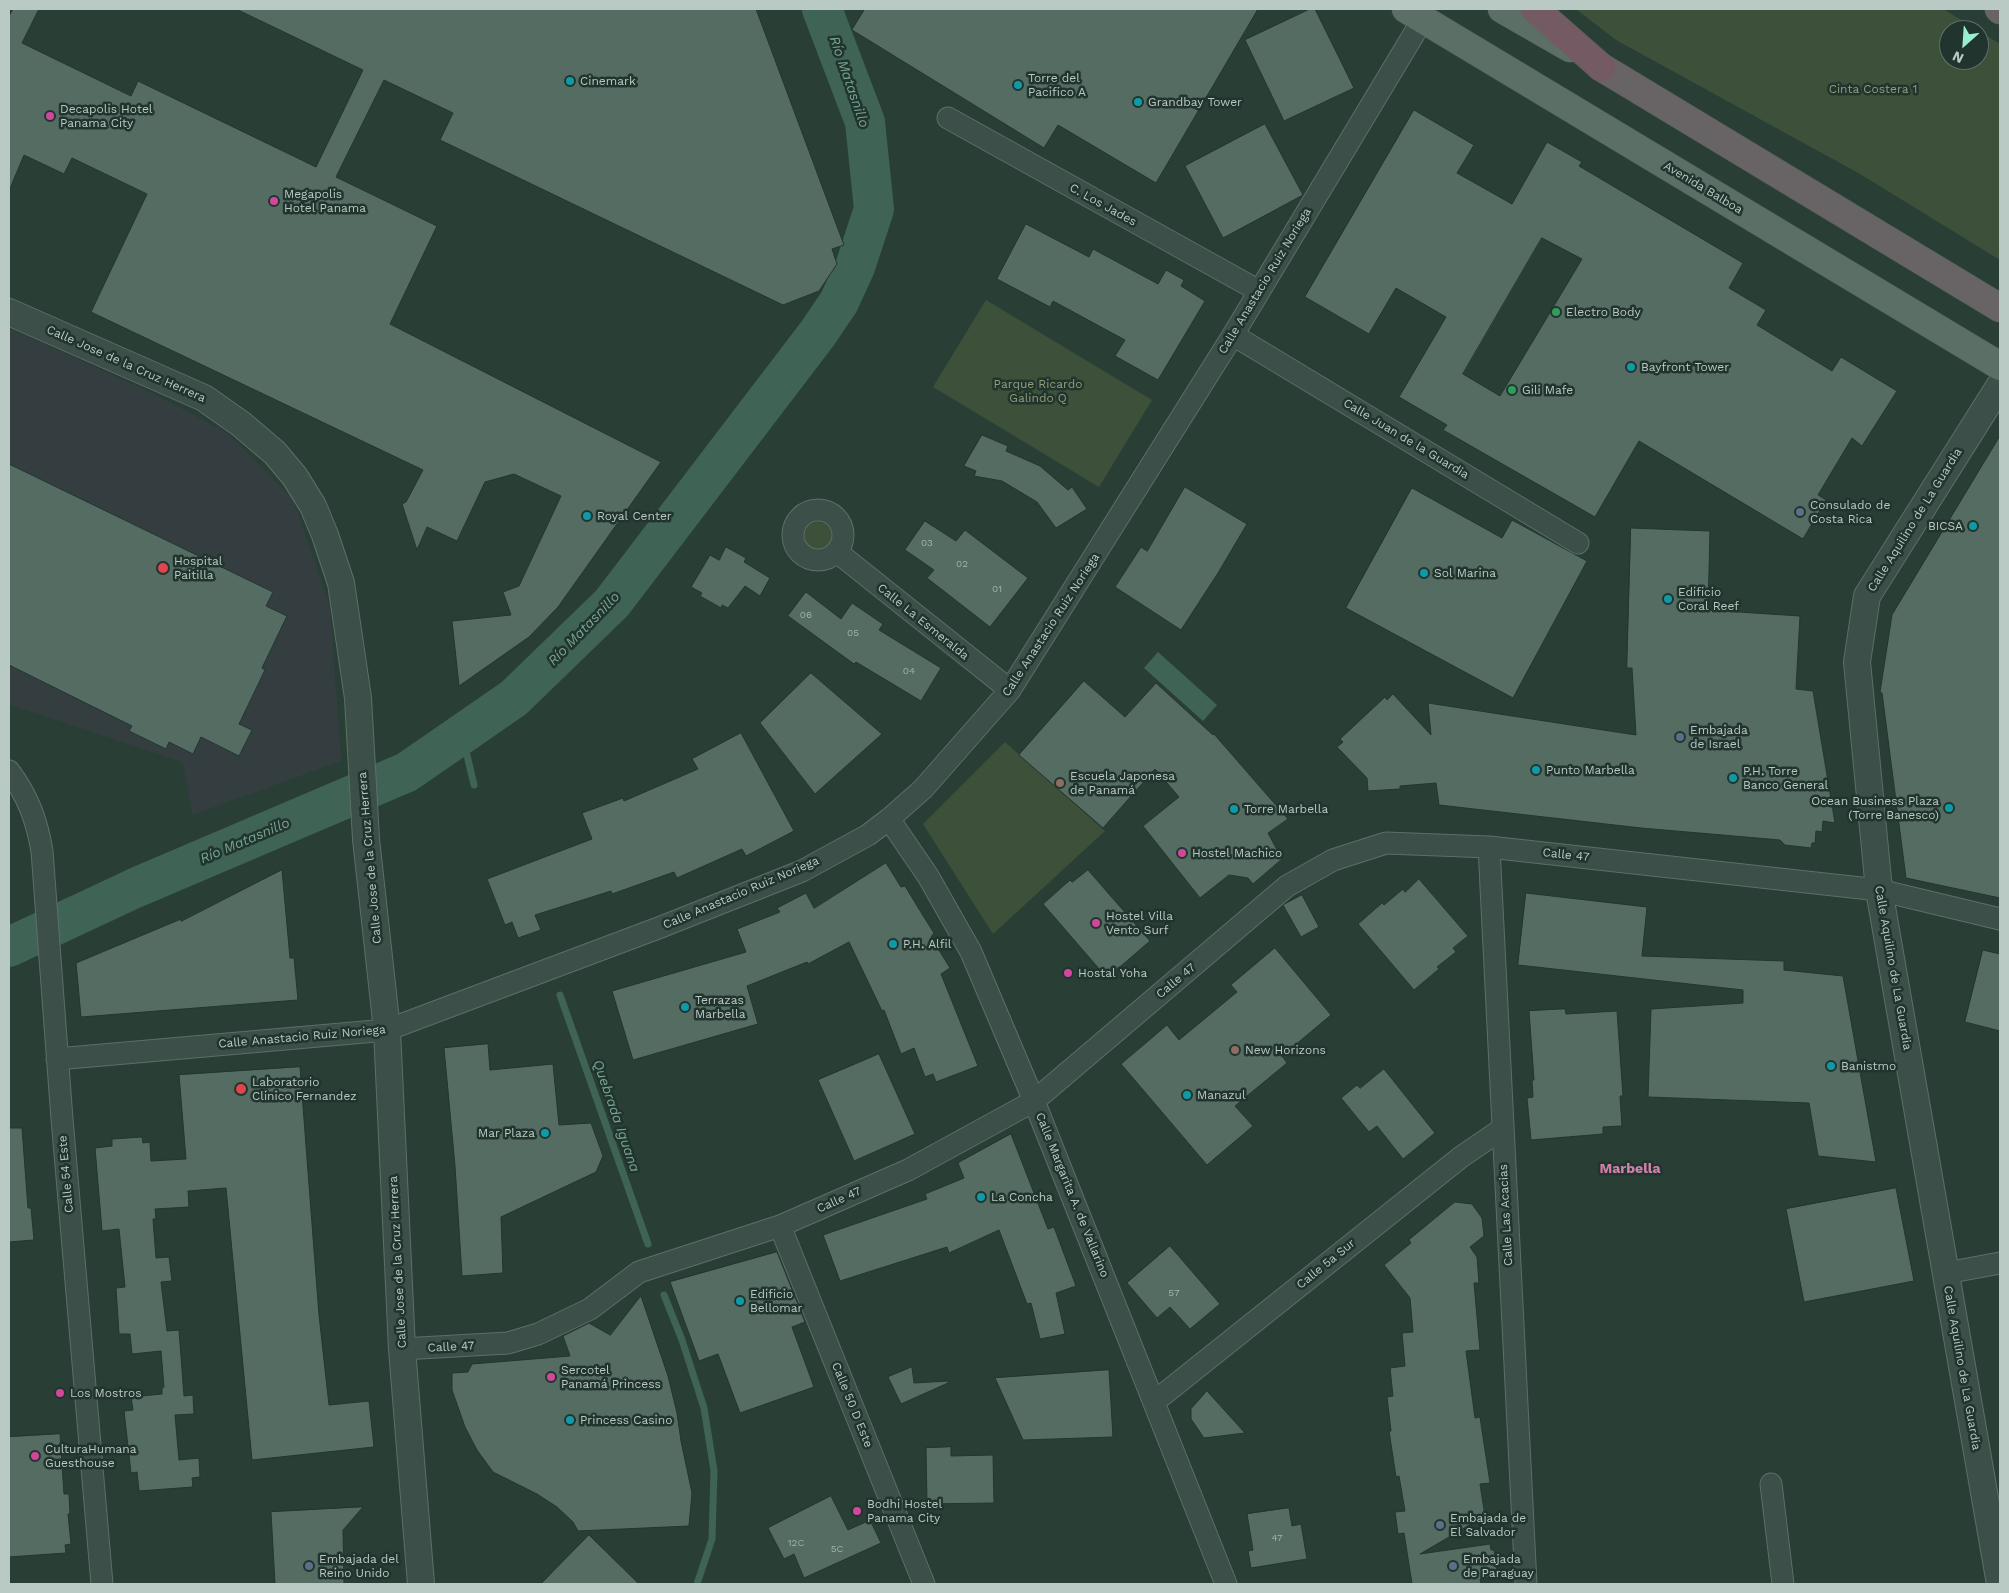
<!DOCTYPE html>
<meta charset="utf-8">
<style>
body{margin:0}
#map{position:relative;width:2009px;height:1593px;overflow:hidden;background:#293f36;font-family:"Work Sans",sans-serif}
canvas{display:block}
.frame{position:absolute;inset:0;border:10px solid #b9c9c4;pointer-events:none}
.north{position:absolute;left:1939px;top:20px;width:50px;height:50px;box-sizing:border-box;background:#21342d;border:1px solid #5e7069;border-radius:50%;rotate:206deg;font-size:14px;font-weight:700;line-height:20px;text-align:center;color:#b9c9c4}
.north::after{content:'';display:block;margin:auto;width:18px;height:22px;background:#99eed1;clip-path:polygon(50% 0,100% 100%,50% 72%,0 100%)}
</style>
<div id="map">
<canvas width="2009" height="1593"></canvas>
<div class="frame"></div>
<div class="north">N</div>
</div>
<script>
const ctx = document.querySelector('canvas').getContext('2d');
ctx.lineJoin = 'round';
function fill(path, color) { ctx.fillStyle = color; ctx.fill(path, 'evenodd'); }
function strokePath(path, color, width, dash) { ctx.strokeStyle = color; ctx.lineWidth = width; ctx.lineCap = dash ? 'butt' : 'round'; ctx.setLineDash(dash || []); ctx.stroke(path); }
function write(font, color, halo, rows, align = 'center') {
  ctx.font = font + ' "Work Sans",sans-serif'; ctx.lineWidth = 5; ctx.setLineDash([]); ctx.textBaseline = 'middle'; ctx.strokeStyle = halo; ctx.fillStyle = color; for (const [text, x, y, turn = 0] of rows) {
    ctx.save(); ctx.translate(x, y); ctx.rotate((+turn || 0) * Math.PI / 180); ctx.textAlign = isNaN(turn) ? turn : align; if (halo) ctx.strokeText(text, 0, 0); ctx.fillText(text, 0, 0); ctx.restore();
  }
}
fill(new Path2D(`
 M9,328L152,393L226,432L293,499L330,607L341,761L192,815L183,762L9,704Z`), '#343e41');
fill(new Path2D(`
 M1576,9H1943L1978,30H1949V60H1979V31L2000,44V260L1860,174L1616,40Z
 M986,300L1152,400L1099,487L933,387Z
 M804 536a14 14 0 1 1 28 0a14 14 0 1 1-28 0Z
 M1005,742L1105,831L993,934L923,824Z`), '#3d503a');
fill(new Path2D(`
 M1158,652L1217,705L1203,721L1144,668Z`), '#3f6456');
strokePath(new Path2D(`
 M462,734L474,785
 M560,995L648,1244
 M664,1295L682,1340L704,1408L714,1471L712,1539L697,1584`), '#3f6456', 7);
strokePath(new Path2D(`
 M9,947L135,888L407,772L514,698L612,603L818,333L839,302L855,267L874,209L865,122L822,9`), '#3f6456', 40);
const building = new Path2D(`
 M13,9H39L22,43L131,96L138,81L316,167L363,70L236,9H756L844,245L832,249L837,264L819,291L783,305L440,140L453,113L384,80L336,177L437,226L390,324L661,462L558,607L529,637L459,686L452,621L511,615L503,592L519,586L561,496L514,474L485,482L457,541L427,527L417,550L402,504L406,502L423,470L91,312L147,194L72,158L64,174L24,155L9,191V17Z
 M865,9H1258L1156,183L1058,125L1044,148L852,30Z
 M1310,9H1315L1354,88L1284,121L1245,40Z
 M1414,110L1474,145L1457,173L1512,204L1547,142L1582,162L1579,166L1743,263L1729,288L1766,310L1757,325L1832,371L1841,357L1897,391L1862,446L1852,438L1818,495L1826,500L1803,539L1639,441L1595,517L1443,430L1447,425L1399,397L1446,317L1396,288L1369,334L1305,297ZM1542,238L1582,259L1500,396L1463,374Z
 M1265,124L1303,195L1223,238L1185,166Z
 M1026,224L1089,257L1093,249L1158,284L1166,270L1184,280L1181,286L1205,301L1158,380L1115,356L1125,340L1053,301L1050,307L997,279Z
 M982,435L1008,446L1006,451L1040,466L1068,490L1072,487L1087,509L1056,528L1037,502L1002,481L974,476L976,471L964,466Z
 M2000,436V898L1906,878L1882,693L1880,692L1892,615Z
 M9,464L273,592L266,606L287,616L262,668L265,670L239,724L252,730L239,756L201,737L193,754L169,742L166,749L129,731L132,726L9,665Z
 M1185,487L1247,524L1218,573L1181,630L1115,587L1141,547L1147,551Z
 M1412,488L1502,538L1512,520L1587,561L1513,698L1346,608Z
 M925,521L956,541L965,530L1028,578L990,627L927,578L934,570L905,550Z
 M1631,528L1710,531L1708,610L1800,616L1796,689L1813,691L1835,823L1823,821L1822,832L1816,831L1815,843H1812L1811,848L1785,845L1780,840L1641,828L1439,805L1436,783L1400,786V789L1368,791L1367,778L1337,747L1343,742L1340,739L1385,697L1387,700L1393,694L1431,735L1428,703L1636,735L1632,668H1627Z
 M726,547L746,558L744,562L770,578L760,596L745,586L728,608L722,605L721,608L700,596L702,593L691,587L710,555L719,560Z
 M806,592L841,619L852,603L883,624L879,630L941,668L921,701L856,662L854,664L788,616Z
 M811,673L882,734L815,794L760,723Z
 M1084,681L1125,717L1156,683L1213,735L1214,734L1288,819L1268,833L1282,859L1253,884L1248,878L1229,875L1200,898L1143,826L1179,797L1155,769L1103,828L1019,755Z
 M741,733L794,831L746,856L742,849L677,878L674,872L612,894L611,891L535,915L541,930L518,938L512,922L505,925L487,879L592,839L582,813L623,798L624,801L698,769L692,759Z
 M886,863L901,887L905,886L922,914L934,933L931,937L950,968L941,974L978,1066L936,1082L933,1074L925,1077L914,1048L901,1054L884,1010L882,1011L849,942L808,964L807,962L747,986L758,1024L633,1060L612,991L746,952L737,929L780,912L777,908L806,893L814,908Z
 M282,870L290,958H294L298,1000L81,1017L76,963L181,919V921Z
 M1088,870L1150,941L1107,978L1043,904L1070,880L1072,882Z
 M1419,879L1468,936L1453,948L1456,952L1437,967L1439,969L1414,990L1358,924L1382,903L1384,905L1403,889L1405,892Z
 M1526,893L1647,907L1642,956L1784,961V970L1843,976L1876,1162L1818,1156L1809,1103L1648,1097L1651,1009L1743,1003V990L1518,965Z
 M1302,895L1319,927L1301,937L1283,905Z
 M1275,948L1331,1015L1282,1056L1287,1063L1235,1106L1253,1126L1207,1165L1121,1064L1167,1025L1179,1040L1237,992L1231,985Z
 M1983,950L2000,954V1031L1965,1022Z
 M1565,1009L1566,1014L1617,1011L1623,1096H1620L1622,1126L1603,1127V1134L1531,1140L1527,1098L1533,1097L1532,1080H1534L1529,1011Z
 M488,1044L490,1070L553,1064L559,1125L591,1123L603,1156L596,1172L501,1217L503,1273L462,1276L455,1166L444,1048Z
 M879,1054L915,1134L854,1161L818,1080Z
 M300,1067L319,1315L329,1405L369,1401L374,1447L252,1460L226,1188L188,1191L189,1207L155,1209L156,1219H153L156,1258L169,1257L172,1281L161,1282L167,1331L179,1330L184,1396L193,1395L194,1414L175,1415L179,1460L199,1458L200,1477L192,1478L193,1487L139,1491L137,1472L131,1473L124,1411L133,1410L131,1397L162,1394V1388L164,1387L161,1351L132,1354L130,1334H119L116,1288L125,1287L119,1229L102,1231L95,1148L112,1146V1139L142,1137L143,1143L150,1142L151,1161L186,1159L179,1075Z
 M1384,1069L1435,1133L1403,1159L1377,1126L1369,1132L1341,1098L1357,1085L1360,1088Z
 M9,1128H22L28,1208H31L34,1240L9,1242Z
 M1011,1134L1048,1229L1054,1227L1076,1286L1056,1293L1065,1334L1040,1339L1031,1303L1027,1304L999,1230L949,1253L947,1247L840,1281L823,1235L927,1199L925,1194L964,1178L958,1163Z
 M1896,1188L1914,1281L1804,1302L1786,1209Z
 M1455,1202L1472,1204L1482,1218L1484,1236L1470,1247L1477,1257L1479,1283H1474L1480,1350L1466,1351L1475,1418L1480,1417L1490,1483L1480,1484L1485,1516L1420,1554L1490,1544L1491,1550H1494L1498,1576L1480,1579L1481,1584H1412L1404,1533L1398,1534L1395,1512L1405,1511L1399,1476L1396,1477L1389,1431H1391L1387,1397L1393,1396L1390,1368L1405,1366L1402,1333L1413,1332L1410,1298L1384,1265L1411,1243L1409,1240Z
 M1170,1246L1220,1304L1190,1329L1170,1307L1157,1318L1127,1283Z
 M777,1252L805,1322L792,1327L814,1387L740,1413L718,1354L699,1361L670,1282Z
 M641,1296L668,1376L677,1413L681,1441L692,1493L689,1526L578,1531L573,1522L557,1507L537,1494L493,1472L477,1450L465,1427L452,1390V1373L468,1372L472,1364L570,1356L563,1336L589,1323L610,1335Z
 M912,1367L914,1383L948,1381V1383L901,1404L888,1377Z
 M1109,1370L1113,1437L1023,1440L995,1378Z
 M1207,1391L1245,1433L1204,1438L1191,1419V1409Z
 M60,1434L64,1494H69L70,1514H68L71,1544L65,1545L66,1553L9,1557V1437Z
 M951,1447V1456L993,1455L994,1503L927,1504L926,1448Z
 M831,1496L848,1530L870,1520L881,1543L804,1578L794,1554L784,1559L768,1528Z
 M363,1507L343,1530L344,1584H275L271,1512Z
 M1289,1508L1292,1526L1301,1524L1307,1559L1251,1568L1248,1551L1253,1550L1247,1514Z
 M589,1535L639,1584H541Z`);
fill(building, '#546c62');
strokePath(building, '#23362f', 1);
const minor = new Path2D(`
 M948,118L1259,291
 M1233,335L1578,543
 M793 535a25 25 0 1 1 50 0a25 25 0 1 1-50 0Z
 M837,552L1010,690
 M9,771C28,796 37,821 42,851L62,1119L102,1584
 M889,819L928,876L971,952L1034,1101L1226,1584
 M1489,847L1526,1584
 M57,1059L387,1030L661,927L802,871L868,835L889,819L923,789L1010,690L1233,335L1423,19
 M780,1226L924,1584
 M1946,1273L2000,1263
 M402,1349L508,1343L538,1334L590,1309L639,1272L780,1226L908,1170L1034,1101L1287,886L1333,860L1386,843L1489,847L1879,890L2000,919
 M1154,1402L1461,1157L1502,1129
 M1771,1484L1783,1584`);
const tertiary = new Path2D(`
 M9,312L204,398L241,424L275,453L295,477L313,506L325,535L341,583L358,698L366,839L387,1030L402,1349L421,1584
 M2000,1584L1879,890L1857,662L1867,596L2000,385`);
const primary = new Path2D(`
 M1406,9L2000,366
 M1502,9L1570,48`);
const trunk = new Path2D(`
 M1999,9L2000,10
 M1601,67L2000,308`);
const motorway = new Path2D(`
 M1535,9L1601,67`);
strokePath(minor, '#5d6f69', 23);
strokePath(tertiary, '#5d6f69', 28);
strokePath(primary, '#495b54', 29);
strokePath(trunk, '#4a5c56', 29);
strokePath(motorway, '#4a5c56', 29);
strokePath(minor, '#3c4f48', 21);
strokePath(tertiary, '#3c4f48', 26);
strokePath(primary, '#5b6f67', 28);
strokePath(trunk, '#686465', 28);
strokePath(motorway, '#745a63', 28);
for (const [x, y, r, color] of [
 [570,81,5,"#0f9aa8"],
 [1018,85,5,"#0f9aa8"],
 [1138,102,5,"#0f9aa8"],
 [50,116,5,"#d1479c"],
 [274,201,5,"#d1479c"],
 [1556,312,5,"#2e9e5b"],
 [1631,367,5,"#0f9aa8"],
 [1512,390,5,"#2e9e5b"],
 [1800,512,5,"#5c6f8a"],
 [587,516,5,"#0f9aa8"],
 [1973,526,5,"#0f9aa8"],
 [163,568,6,"#e0444e"],
 [1424,573,5,"#0f9aa8"],
 [1668,599,5,"#0f9aa8"],
 [1680,737,5,"#5c6f8a"],
 [1536,770,5,"#0f9aa8"],
 [1733,778,5,"#0f9aa8"],
 [1060,783,5,"#8d6e63"],
 [1949,808,5,"#0f9aa8"],
 [1234,809,5,"#0f9aa8"],
 [1182,853,5,"#d1479c"],
 [1096,923,5,"#d1479c"],
 [893,944,5,"#0f9aa8"],
 [1068,973,5,"#d1479c"],
 [685,1007,5,"#0f9aa8"],
 [1235,1050,5,"#8d6e63"],
 [1831,1066,5,"#0f9aa8"],
 [241,1089,6,"#e0444e"],
 [1187,1095,5,"#0f9aa8"],
 [545,1133,5,"#0f9aa8"],
 [981,1197,5,"#0f9aa8"],
 [740,1301,5,"#0f9aa8"],
 [551,1377,5,"#d1479c"],
 [60,1393,5,"#d1479c"],
 [570,1420,5,"#0f9aa8"],
 [35,1456,5,"#d1479c"],
 [857,1511,5,"#d1479c"],
 [1440,1525,5,"#5c6f8a"],
 [309,1566,5,"#5c6f8a"],
 [1453,1566,5,"#5c6f8a"]
]) { const dot = new Path2D(); dot.arc(x, y, r, 0, 2 * Math.PI); ctx.fillStyle = color; ctx.fill(dot); strokePath(dot, '#21342d', 2); }
write('10px', '#a0b2ac', null, [
 ["03",927,543],
 ["02",962,564],
 ["01",997,589],
 ["06",806,615],
 ["05",853,633],
 ["04",909,671],
 ["57",1174,1293],
 ["47",1277,1538],
 ["12C",796,1543],
 ["5C",837,1549]
]);
write('12px', '#b9c9c4', '#21342d', [
 ["Torre del",1028,78],
 ["Pacifico A",1028,92],
 ["Cinemark",580,81],
 ["Grandbay Tower",1148,102],
 ["Decapolis Hotel",60,109],
 ["Panama City",60,123],
 ["Megapolis",284,194],
 ["Hotel Panama",284,208],
 ["Electro Body",1566,312],
 ["Bayfront Tower",1641,367],
 ["Gili Mafe",1522,390],
 ["Consulado de",1810,505],
 ["Costa Rica",1810,519],
 ["Royal Center",597,516],
 ["BICSA",1963,526,"right"],
 ["Hospital",174,561],
 ["Paitilla",174,575],
 ["Sol Marina",1434,573],
 ["Edificio",1678,592],
 ["Coral Reef",1678,606],
 ["Embajada",1690,730],
 ["de Israel",1690,744],
 ["Punto Marbella",1546,770],
 ["P.H. Torre",1743,771],
 ["Banco General",1743,785],
 ["Escuela Japonesa",1070,776],
 ["de Panamá",1070,790],
 ["Ocean Business Plaza",1939,801,"right"],
 ["(Torre Banesco)",1939,815,"right"],
 ["Torre Marbella",1244,809],
 ["Hostel Machico",1192,853],
 ["Hostel Villa",1106,916],
 ["Vento Surf",1106,930],
 ["P.H. Alfil",903,944],
 ["Hostal Yoha",1078,973],
 ["Terrazas",695,1000],
 ["Marbella",695,1014],
 ["New Horizons",1245,1050],
 ["Banistmo",1841,1066],
 ["Laboratorio",252,1082],
 ["Clinico Fernandez",252,1096],
 ["Manazul",1197,1095],
 ["Mar Plaza",535,1133,"right"],
 ["La Concha",991,1197],
 ["Edificio",750,1294],
 ["Bellomar",750,1308],
 ["Sercotel",561,1370],
 ["Panamá Princess",561,1384],
 ["Los Mostros",70,1393],
 ["Princess Casino",580,1420],
 ["CulturaHumana",45,1449],
 ["Guesthouse",45,1463],
 ["Bodhi Hostel",867,1504],
 ["Panama City",867,1518],
 ["Embajada de",1450,1518],
 ["El Salvador",1450,1532],
 ["Embajada del",319,1559],
 ["Reino Unido",319,1573],
 ["Embajada",1463,1559],
 ["de Paraguay",1463,1573]
], 'left');
write('12px', '#949d7a', '#21342d', [
 ["Cinta Costera 1",1873,89],
 ["Parque Ricardo",1038,384],
 ["Galindo Q",1038,398]
]);
write('12px', '#b9c9c4', '#21342d', [
 ["Avenida Balboa",1703,188,31],
 ["C. Los Jades",1103,205,29],
 ["Calle Anastacio Ruiz Noriega",1265,281,-59],
 ["Calle Jose de la Cruz Herrera",126,364,24],
 ["Calle Juan de la Guardia",1406,439,31],
 ["Calle Aquilino de La Guardia",1915,520,-58],
 ["Calle La Esmeralda",923,622,39],
 ["Calle Anastacio Ruiz Noriega",1051,625,-57],
 ["Calle 47",1566,855,6],
 ["Calle Jose de la Cruz Herrera",370,858,-95],
 ["Calle Anastacio Ruiz Noriega",741,893,-23],
 ["Calle Aquilino de La Guardia",1893,968,80],
 ["Calle 47",1176,981,-40],
 ["Calle Anastacio Ruiz Noriega",302,1037,-5],
 ["Calle 54 Este",66,1174,-95],
 ["Calle Margarita A. de Vallarino",1072,1195,68],
 ["Calle 47",839,1200,-24],
 ["Calle Las Acacias",1506,1215,-93],
 ["Calle Jose de la Cruz Herrera",398,1262,-93],
 ["Calle 5a Sur",1326,1264,-39],
 ["Calle 47",451,1347,-3],
 ["Calle Aquilino de La Guardia",1962,1368,80],
 ["Calle 50 D Este",852,1405,68]
]);
write('italic 14px', '#76a593', '#21342d', [
 ["Río Matasnillo",849,82,71],
 ["Río Matasnillo",584,629,-46],
 ["Río Matasnillo",245,841,-23],
 ["Quebrada Iguana",616,1116,71]
]);
write('bold 14px', '#d180aa', '#21342d', [
 ["Marbella",1630,1169]
]);
</script>
